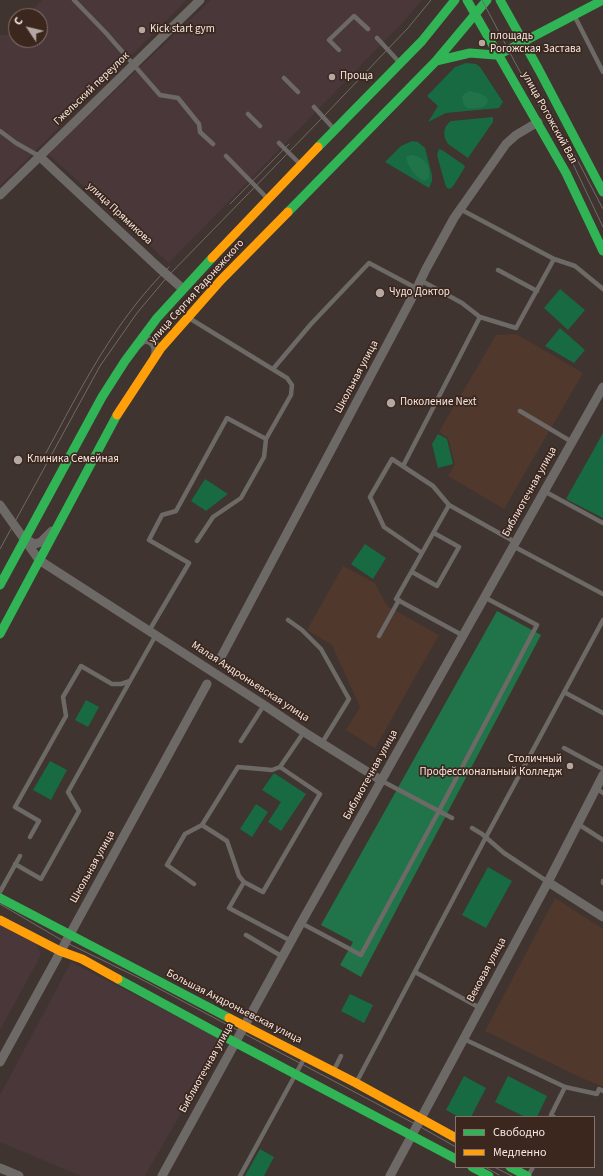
<!DOCTYPE html>
<meta charset="utf-8">
<style>
body{margin:0}
#map{position:relative;width:603px;height:1176px;overflow:hidden;background:#3f342f;font-family:"Source Sans 3",sans-serif}
canvas{display:block}
.legend{position:absolute;left:455px;top:1116px;width:140px;height:52px;box-sizing:border-box;background:#3b271e;border:1px solid #85746c;margin:0;padding:5px 7px;list-style:none;font-size:12px;color:#f5e7e1}
.legend li{display:flex;align-items:center;gap:8px;height:20px}
.legend b{width:20px;border:1px solid #85746c}
.north{position:absolute;left:8px;top:8px;width:40px;height:40px;box-sizing:border-box;background:#3b271e;border:1px solid #85746c;border-radius:50%;rotate:305deg;font-size:11px;font-weight:700;line-height:16px;text-align:center;color:#f5e7e1}
.north::after{content:'';display:block;margin:auto;width:14px;height:18px;background:#b5a8a3;clip-path:polygon(50% 0,100% 100%,50% 72%,0 100%)}
</style>
<div id="map">
<canvas width="603" height="1176"></canvas>
<ul class="legend">
<li><b style="height:5px;background:#30b455"></b>Свободно</li>
<li><b style="height:5px;background:#ff9f0a"></b>Медленно</li>
</ul>
<div class="north">С</div>
</div>
<script>
const ctx = document.querySelector('canvas').getContext('2d');
ctx.lineJoin = 'round';
function fill(path, color) { ctx.fillStyle = color; ctx.fill(path, 'evenodd'); }
function strokePath(path, color, width, dash) { ctx.strokeStyle = color; ctx.lineWidth = width; ctx.lineCap = dash ? 'butt' : 'round'; ctx.setLineDash(dash || []); ctx.stroke(path); }
function write(font, color, halo, rows, align = 'center') {
  ctx.font = font + ' "Source Sans 3",sans-serif'; ctx.lineWidth = 3.5; ctx.setLineDash([]); ctx.textBaseline = 'middle'; ctx.strokeStyle = halo; ctx.fillStyle = color; for (const [text, x, y, turn = 0] of rows) {
    ctx.save(); ctx.translate(x, y); ctx.rotate((+turn || 0) * Math.PI / 180); ctx.textAlign = isNaN(turn) ? turn : align; if (halo) ctx.strokeText(text, 0, 0); ctx.fillText(text, 0, 0); ctx.restore();
  }
}
fill(new Path2D(`
 M42,0H187L0,186V35H8L16,27V40H40V16H27Z
 M211,0H422L405,20L169,263L48,154Z
 M0,924L37,945L41,955L0,1030Z
 M71,962L223,1040L145,1176H81L0,1142V1095Z`), '#4a373a');
fill(new Path2D(`
 M516,334L583,373L504,509L448,476L455,464L448,438L439,432L496,335Z
 M343,566L375,583L387,606L439,635L375,748L346,730L360,707L332,645L307,630Z
 M555,898L603,929V1087L573,1074L485,1031Z`), '#51382d');
fill(new Path2D(`
 M466,63L476,64L480,67L503,102L499,108L446,113L428,122L438,106L427,96L455,67Z
 M493,117V122L468,158L448,144C442,135 443,127 451,121Z
 M412,141L418,142L425,148L432,175V181L429,188L385,162L401,146Z
 M439,149L442,150L464,165L465,167L454,185L450,189L447,188L445,184L437,155Z
 M560,289L585,310L568,330L544,308Z
 M560,328L585,350L574,363L545,346Z
 M603,433V518L566,499Z
 M438,434L447,439L453,464L438,468L432,444Z
 M205,479L228,494L206,511L191,501Z
 M365,544L386,558L373,579L351,564Z
 M86,700L99,707L88,727L75,720Z
 M50,761L67,770L51,800L33,790Z
 M274,773L306,794L281,831L268,822L281,802L262,790Z
 M256,804L268,812L252,837L240,829Z
 M488,867L512,881L486,928L462,915Z
 M350,994L373,1005L364,1023L341,1011Z
 M464,1076L486,1088L471,1117H459L446,1110Z
 M508,1076L547,1096L537,1117H525L495,1102Z
 M260,1149L274,1157L264,1176H245Z`), '#176a42');
fill(new Path2D(`
 M470,91L482,94L488,99L487,104C484,107 482,107 478,108C467,109 464,110 462,97L464,94Z
 M412,155C424,158 431,164 429,178L425,181C415,178 408,167 406,157Z
 M497,611L541,635L361,977L340,965L353,942L321,925Z`), '#217449');
strokePath(new Path2D(`
 M74,0L106,33L160,95L178,98L199,124L200,132L213,144
 M574,15L603,72
 M377,38L400,63
 M339,50L329,40L354,16L368,29
 M284,78L298,92
 M314,107L334,129
 M248,114L260,126
 M0,131L16,143L39,156
 M279,143L300,164
 M226,156L268,199
 M460,209L554,259L575,266L603,289
 M498,270L537,291
 M420,280L462,303L480,317L516,328L554,259
 M189,318L287,378L292,385L291,395L266,439L264,457L241,498L213,517L197,541
 M273,369L311,324L369,263L416,288
 M520,411L572,442
 M403,466L480,317
 M544,491L603,523
 M449,505L422,553L384,527L370,497L392,459L433,486L449,505L515,542
 M513,546L603,594
 M422,553L396,599L462,635
 M412,572L437,586L459,547L434,533
 M288,620L302,630L321,649L349,699L322,743
 M149,631L189,563L149,540L162,515L176,511L227,418L266,439
 M379,636L399,600
 M564,692L603,713
 M241,741L264,705
 M564,748L603,769
 M382,781L452,818
 M596,788L603,793
 M578,824L603,840
 M472,828L482,834L504,853L548,882
 M30,837L39,821L15,807L66,716L63,697L81,666L112,684H121L130,681L156,635
 M15,864L41,879L79,811L68,792L130,681
 M603,881V883
 M244,882L263,892L320,794L280,767
 M194,884L167,865L185,834L202,825
 M0,892L20,856
 M301,923L361,955L439,811L537,625L484,597
 M246,935L283,957
 M291,941L229,908L244,882L239,876L227,841L202,825L238,767L272,770L280,767L304,732
 M415,972L480,1008
 M464,1039L565,1087L597,1094L599,1089L603,1091
 M334,1070L341,1056
 M356,1083L486,837L603,620
 M554,1117L551,1115L565,1087
 M240,1176L305,1057
 M528,1176L533,1167`), '#6d6966', 4.5);
strokePath(new Path2D(`
 M39,156L158,267L183,289
 M0,195L200,0
 M138,344L144,339C154,340 158,347 155,356
 M0,505L39,560L264,705L304,732L382,781
 M25,539L35,544L41,542L52,531
 M219,661L414,294L426,269L454,218L506,144L516,135L538,122
 M548,882L603,917
 M0,1062L207,684
 M0,1168L19,1176
 M162,1176L301,923L603,387
 M390,1176L548,882L603,775`), '#6d6966', 9);
strokePath(new Path2D(`
 M467,0L566,173L603,251
 M500,0L539,70L603,192
 M436,61L470,53L495,55L500,54L603,0
 M318,147L422,41L455,0
 M288,212L436,61L487,0
 M0,585L102,397L125,361L157,318L212,258
 M0,634L117,415
 M0,898L229,1018
 M118,979L223,1036L456,1159
 M472,1167L489,1176
 M510,1167L527,1176`), '#30b455', 9);
strokePath(new Path2D(`
 M212,258L318,147
 M117,415L161,348L221,280L288,212
 M0,920L60,951L82,959L118,979
 M229,1018L356,1083L456,1138`), '#ff9f0a', 9);
strokePath(new Path2D(`
 M482,0L518,68L574,166L603,227
 M530,78L579,163L603,209
 M230,204L289,144
 M46,453C81,388 115,320 169,267
 M0,549L100,366L137,313L168,276L323,117L408,28L431,0
 M0,904L65,942L137,977L417,1125L456,1147
 M485,1167L499,1175
 M494,1167L512,1176`), '#716b67', 1);
for (const [x, y, r, color] of [
 [142,30,4,"#b5a8a3"],
 [482,43,4,"#b5a8a3"],
 [332,77,4,"#b5a8a3"],
 [380,293,5,"#b5a8a3"],
 [391,403,5,"#b5a8a3"],
 [18,460,5,"#b5a8a3"],
 [570,766,4,"#b5a8a3"]
]) { const dot = new Path2D(); dot.arc(x, y, r, 0, 2 * Math.PI); ctx.fillStyle = color; ctx.fill(dot); strokePath(dot, '#3b271e', 1.5); }
write('11px', '#f5e7e1', '#3b271e', [
 ["Kick start gym",150,30],
 ["площадь",490,37],
 ["Рогожская Застава",490,50],
 ["Проща",340,77],
 ["Чудо Доктор",389,293],
 ["Поколение Next",400,403],
 ["Клиника Семейная",27,460],
 ["Столичный",562,760,"right"],
 ["Профессиональный Колледж",562,773,"right"]
], 'left');
write('11px', '#f5e7e1', '#3b271e', [
 ["Гжельский переулок",92,89,-44],
 ["улица Рогожский Вал",549,118,61],
 ["улица Прямикова",119,214,43],
 ["улица Сергия Радонежского",197,292,-48],
 ["Школьная улица",357,377,-62],
 ["Библиотечная улица",530,492,-61],
 ["Малая Андроньевская улица",250,682,33],
 ["Библиотечная улица",371,775,-61],
 ["Школьная улица",93,867,-61],
 ["Вековая улица",487,970,-62],
 ["Большая Андроньевская улица",234,1007,27],
 ["Библиотечная улица",207,1068,-61]
]);
</script>
